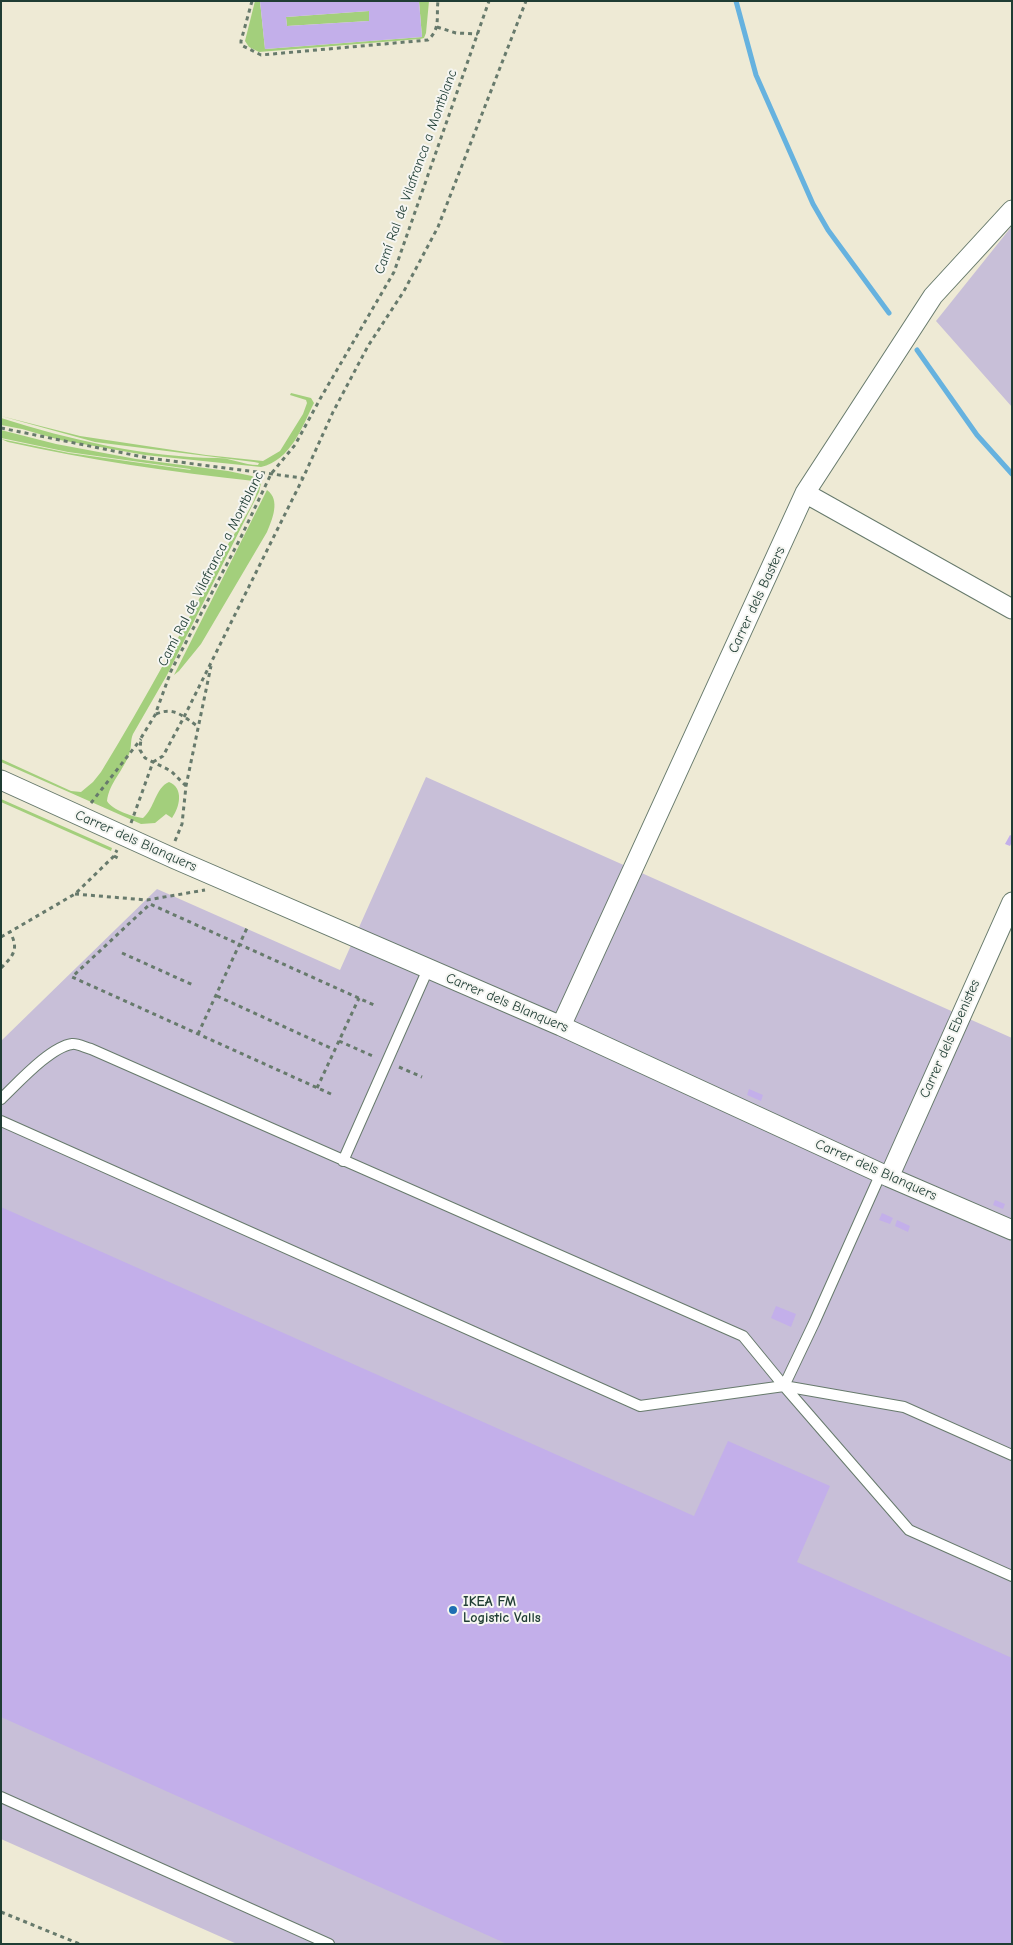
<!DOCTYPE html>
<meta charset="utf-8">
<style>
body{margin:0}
#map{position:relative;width:1013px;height:1945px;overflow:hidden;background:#eeead5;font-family:"Comic Neue",sans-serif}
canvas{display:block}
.frame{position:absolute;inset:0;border:2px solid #1f3d34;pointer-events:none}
</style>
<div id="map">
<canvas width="1013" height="1945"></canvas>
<div class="frame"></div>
</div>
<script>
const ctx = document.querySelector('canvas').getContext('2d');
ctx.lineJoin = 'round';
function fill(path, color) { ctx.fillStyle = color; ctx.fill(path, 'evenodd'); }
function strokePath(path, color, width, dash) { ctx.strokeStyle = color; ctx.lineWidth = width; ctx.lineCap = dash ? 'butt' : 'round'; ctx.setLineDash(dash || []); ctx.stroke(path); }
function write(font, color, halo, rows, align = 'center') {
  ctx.font = font + ' "Comic Neue",sans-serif'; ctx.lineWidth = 4; ctx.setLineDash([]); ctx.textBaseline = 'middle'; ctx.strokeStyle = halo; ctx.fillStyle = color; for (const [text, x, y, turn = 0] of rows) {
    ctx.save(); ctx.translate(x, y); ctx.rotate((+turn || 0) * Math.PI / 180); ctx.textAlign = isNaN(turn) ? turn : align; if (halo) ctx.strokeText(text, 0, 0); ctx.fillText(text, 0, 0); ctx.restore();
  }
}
fill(new Path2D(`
 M1012,226V407L936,321Z
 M426,777L1012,1038V1944H237L1,1839V1041L157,889L340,970Z`), '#c8bfd8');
fill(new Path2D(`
 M255,1H260L265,49L422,37L419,1H429L426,33L424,38L420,39L259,52L249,47L245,41Z
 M369,11V21L287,26L286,17Z
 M291,393L311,398L314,403C302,427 291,460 261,467L145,455L60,440L22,429L1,425V418C70,440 145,457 217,458C231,458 244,465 258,465L259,463L254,462L95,442L1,416L80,436L206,455L263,461L280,451L303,414L307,403L306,400L290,395Z
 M1,430L56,444L136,459L228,471L252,476L261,483L259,492L167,675L133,734C130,741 132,747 129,754C124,770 109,783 107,801C112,810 133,817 143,818C155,808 155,788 169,782C184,788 180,807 172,818L166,814L155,823L141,824L1,762V759L71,791L81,792L93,782L101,772C145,700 185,626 224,552C232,535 259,501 258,484L254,481C172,472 89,460 8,442L1,439L69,453L191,470L190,469L68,452L1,438Z
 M267,490C281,500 272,520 267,532L201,644L179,671L174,675Z
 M1,799L112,848L111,851L1,802Z`), '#a3cf7c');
strokePath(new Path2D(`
 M736,1L756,75L813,204L828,230L889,313
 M917,350L977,435L1012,474`), '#66b2df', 5);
fill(new Path2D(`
 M260,1H419L422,37L265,49ZM369,11V21L287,26L286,17Z
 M1010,835L1012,836V842L1010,846L1005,844Z
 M749,1089L763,1095L761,1101L747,1095Z
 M995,1200L1005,1204L1003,1209L993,1205Z
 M1,1207L694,1516L728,1441L830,1486L797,1562L1012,1658V1944H507L1,1717Z
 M882,1213L893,1218L890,1224L879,1220Z
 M897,1220L910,1226L908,1232L895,1226Z
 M776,1306L796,1314L791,1327L771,1318Z`), '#c3afea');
const service = new Path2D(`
 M1,1099C17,1084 50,1047 72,1044C77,1043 86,1048 91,1049L743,1336L784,1386L909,1530L1012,1576
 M1,1121L640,1406L784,1386L904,1407L1012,1455
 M343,1161L428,969
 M784,1386L814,1323L881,1173
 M1,1797L329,1944`);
const minor = new Path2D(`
 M805,493L1012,609
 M1,780L175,859L561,1026L889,1177L1012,1230
 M561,1026L805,493L933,296L1012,210
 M889,1177L1012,902`);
strokePath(service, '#677a6c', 12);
strokePath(minor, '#677a6c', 21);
strokePath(new Path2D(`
 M252,1L241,41V45L261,55L428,40C441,28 436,17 438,1
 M437,27L456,33L478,34
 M1,428L148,458L303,478
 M156,714C175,706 183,717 199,727
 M153,762L163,756L184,717L303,478L333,412L368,346L404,291L438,227L526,1
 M186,786L171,771L145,758L140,750L141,738L155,715L171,671L241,537L271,474L295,445L320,399L394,272L489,1
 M91,803L141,739
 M131,823L153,762
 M175,841L182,824L186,786L211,666
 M114,856L120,859
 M75,894L147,900L205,890
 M1,937L75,894L114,856L117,850
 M122,953L193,985
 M1,968C14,955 19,949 10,932
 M217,996L335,1050
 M198,1034L247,928
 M339,1041L375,1057
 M399,1067L422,1077
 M317,1088L359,998
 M331,1094L72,977L150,904L374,1005
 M1,1912L80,1944`), '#677a6c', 3, [4, 4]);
strokePath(service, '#fff', 10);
strokePath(minor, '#fff', 19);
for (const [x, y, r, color] of [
 [453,1610,5,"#1f6fb2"]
]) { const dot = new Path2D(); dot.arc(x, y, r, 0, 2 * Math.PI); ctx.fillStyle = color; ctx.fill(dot); strokePath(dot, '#f6f6f2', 2); }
write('14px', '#1f3d34', '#f6f6f2', [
 ["Camí Ral de Vilafranca a Montblanc",416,172,-70],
 ["Camí Ral de Vilafranca a Montblanc",211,569,-63],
 ["Carrer dels Basters",757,600,-65],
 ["Carrer dels Blanquers",136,841,24],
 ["Carrer dels Blanquers",507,1003,23],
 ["Carrer dels Ebenistes",950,1039,-66],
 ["Carrer dels Blanquers",876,1170,24]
]);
write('bold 14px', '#1f3d34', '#f6f6f2', [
 ["IKEA FM",463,1602],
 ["Logistic Valls",463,1618]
], 'left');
</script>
